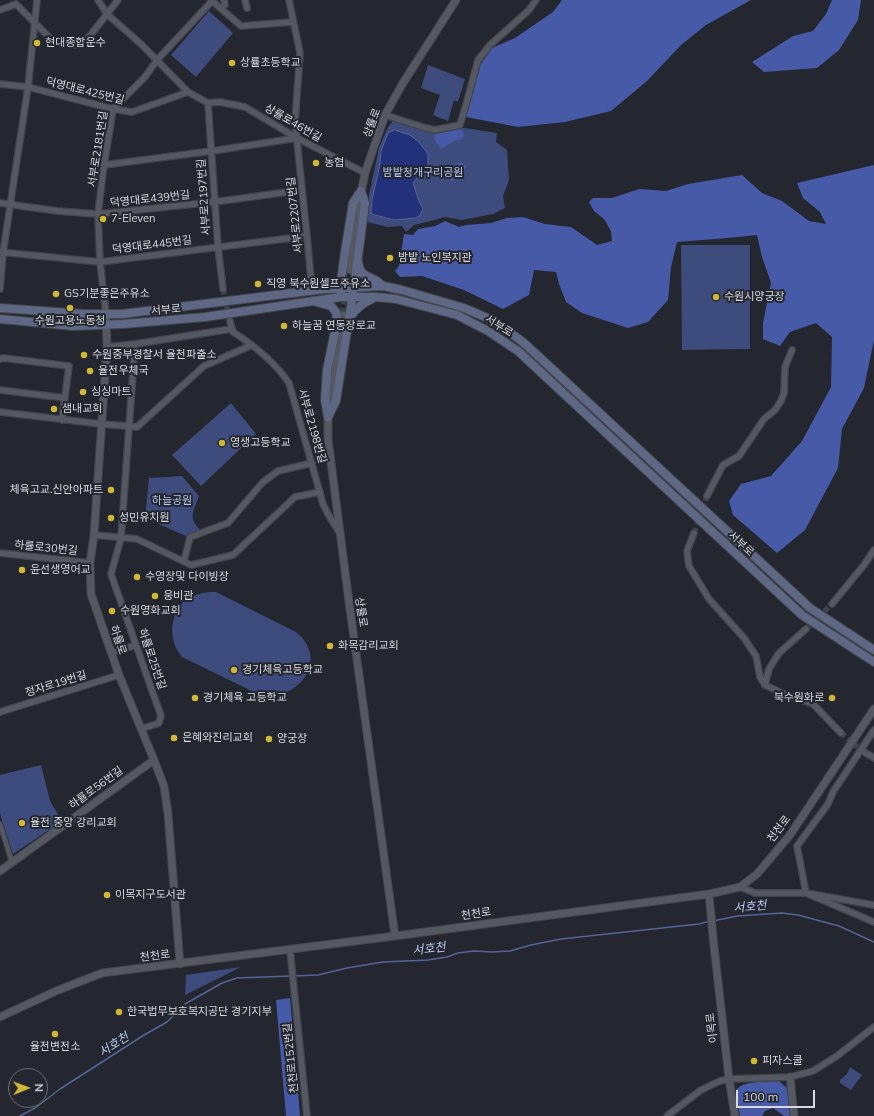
<!DOCTYPE html>
<meta charset="utf-8">
<style>
body{margin:0}
#map{position:relative;width:874px;height:1116px;overflow:hidden;background:#24272f;font-family:Mulish,sans-serif}
canvas{display:block}
.north{position:absolute;left:8px;top:1068px;width:40px;height:40px;box-sizing:border-box;background:#24272f;border:1px solid #6c6e75;border-radius:50%;rotate:89deg;font-size:11px;font-weight:700;line-height:16px;text-align:center;color:#d7d9de}
.north::after{content:'';display:block;margin:auto;width:14px;height:18px;background:#d0b736;clip-path:polygon(50% 0,100% 100%,50% 72%,0 100%)}
.scale{position:absolute;left:736px;top:1090px;width:79px;height:18px;box-sizing:border-box;border:2px solid #d7d9de;border-top:0;padding-left:5px;font-size:12px;line-height:14px;white-space:nowrap;color:#d7d9de;-webkit-text-stroke:3px #24272f;paint-order:stroke}
</style>
<div id="map">
<canvas width="874" height="1116"></canvas>
<div class="north">N</div>
<div class="scale">100 m</div>
</div>
<script>
const ctx = document.querySelector('canvas').getContext('2d');
ctx.lineJoin = 'round';
function fill(path, color) { ctx.fillStyle = color; ctx.fill(path, 'evenodd'); }
function strokePath(path, color, width, dash) { ctx.strokeStyle = color; ctx.lineWidth = width; ctx.lineCap = dash ? 'butt' : 'round'; ctx.setLineDash(dash || []); ctx.stroke(path); }
function write(font, color, halo, rows, align = 'center') {
  ctx.font = font + ' Mulish,"Noto Sans KR",sans-serif'; ctx.lineWidth = 4; ctx.setLineDash([]); ctx.textBaseline = 'middle'; ctx.strokeStyle = halo; ctx.fillStyle = color; for (const [text, x, y, turn = 0] of rows) {
    ctx.save(); ctx.translate(x, y); ctx.rotate((+turn || 0) * Math.PI / 180); ctx.textAlign = isNaN(turn) ? turn : align; if (halo) ctx.strokeText(text, 0, 0); ctx.fillText(text, 0, 0); ctx.restore();
  }
}
fill(new Path2D(`
 M209,11L233,33L196,77L171,55Z
 M428,65L465,79L458,102L454,100L448,121L433,115L440,95L421,88Z
 M396,116L416,124L438,128H465L497,133L496,142L507,150L509,180L503,196L505,208L493,214L462,220L445,217L431,221L414,225L406,232L402,226L388,227L367,222L369,195L379,148L387,129Z
 M681,245H750V349L682,350Z
 M231,403L256,434L201,486L172,455Z
 M182,476L199,496C194,510 187,519 201,530L188,537L145,518L149,478Z
 M210,592H216L296,632C329,659 301,698 264,697L182,657C168,641 169,613 186,600C193,595 201,593 210,592Z
 M41,765L50,801L62,821L13,854L0,814V775Z
 M241,967L185,995L186,975Z
 M850,1067L862,1075L851,1090L840,1083V1080L847,1074Z`), '#3d4b7d');
fill(new Path2D(`
 M562,0H751L706,25L681,45L647,81L611,111L565,122L518,127L466,117L476,71L492,48L515,38L553,12Z
 M832,0H861L858,20L839,50L817,68L764,72L752,62L793,36L813,31L826,14Z
 M458,129L463,131L464,136L461,139L454,141L441,149L434,139L435,135L440,133Z
 M460,162L467,166L461,175L450,182L452,177L448,168Z
 M874,165V340L864,388L842,429L838,468L805,530L777,553L733,515L729,501L741,484L771,476L802,441L831,387L832,337L816,323L790,332L780,346L763,339V323L771,283L762,257L757,235L728,238L677,242L671,267L668,300L648,322L628,328L582,313L566,302L559,284L556,272L534,270L529,295L503,309L464,290L422,276L400,277L395,271L399,266L404,234L413,235L418,229L435,226L445,221L459,227L466,225L491,223L507,218L523,217L545,224L571,227L597,245L612,241L611,231L604,219L594,211L589,202L593,198H612L639,189L666,191L688,184L742,175L762,193L782,201L809,221L826,224L820,212L803,198L797,183Z
 M290,998L300,1116H286L276,1000Z
 M779,1081L787,1088L790,1116H784L773,1108L765,1111L762,1116H740L736,1090C744,1080 767,1082 779,1081Z`), '#465aa7');
const water = new Path2D(`
 M395,130L410,135L419,142L428,154V164L413,183L419,201L423,209L420,215L416,218L394,220L371,214L372,200L380,164L381,151L388,133Z`);
fill(water, '#23317a');
strokePath(water, '#596398', 1);
strokePath(new Path2D(`
 M713,921L737,916L782,913L798,915L839,926L874,942
 M294,976L318,975L347,968L383,962L428,960L447,957L458,953L474,951L492,952L510,951L531,945L561,939L699,924L710,921
 M20,1116L35,1108L60,1089L144,1035L167,1022L185,1004L222,983L237,978L291,976`), '#596398', 1.5);
strokePath(new Path2D(`
 M223,289L229,317
 M694,533L707,496
 M806,629L832,604
 M841,733L861,750`), '#3f4249', 5.5, [5.5, 3]);
strokePath(new Path2D(`
 M343,315L350,270`), '#3f4249', 7, [7, 3.5]);
const pedestrian = new Path2D(`
 M0,824L12,862`);
const minor = new Path2D(`
 M98,0L107,14L141,44L188,92
 M211,0L241,26L293,22
 M224,0L225,5
 M245,0L247,8
 M289,0L300,53L295,122L307,236L312,290
 M0,10L16,4L53,41L77,45L89,37L118,0
 M0,84L28,87L113,109L132,112L188,92L208,103
 M208,103L218,247L223,289
 M208,103L220,102L245,107L297,138L365,173
 M385,115L426,128L435,130L460,125L467,101L478,60L490,45L529,10L536,0
 M104,165L212,151L297,138
 M0,203L57,211L98,214L214,202L302,190
 M0,252L100,262L307,236
 M0,289L3,253L28,87L37,0
 M106,314L100,262L98,214L104,165L113,109L145,77L157,60L212,1
 M230,321L233,332C255,346 274,361 289,383L323,504L328,514L339,532
 M135,344L121,538L111,574L161,716L159,723L141,729
 M107,347L135,344L231,329
 M0,359L3,358L69,366L62,420
 M0,390L65,398
 M0,412L101,424L137,427L204,366L252,345
 M707,496L723,465L739,456L764,419L775,410L781,401L784,393L785,367L792,350
 M694,533L687,551L689,566L709,599L744,638L756,656L760,677L765,685L784,694L813,704L841,733
 M94,535L137,539L191,565L233,555L295,497L320,492
 M0,553L90,563
 M184,561L190,537L228,523L263,482L278,471L312,463
 M832,604L864,565L874,550
 M112,653L136,645
 M765,685L769,669L779,653L806,629
 M0,712L119,675
 M874,730L833,792L828,804L797,846L806,893L874,905
 M861,750L874,758
 M740,887L755,893H806L874,922
 M290,950L307,1116
 M667,1116L701,1090L720,1081L729,1079L790,1077L813,1071L837,1056L874,1027`);
const tertiary = new Path2D(`
 M350,270L356,217L365,173L385,115L403,83L456,0
 M106,314L107,347L94,535L90,563L91,594L119,675L154,760L164,786L168,814L180,964
 M343,315L328,417V439L349,602L395,936
 M0,871L154,760
 M709,894L713,937L729,1079L735,1116
 M0,1017L56,991L102,973L395,936L709,894L740,887L757,874L790,835L874,709
 M790,1077L794,1116`);
const secondary = new Path2D(`
 M358,262C361,276 364,274 375,280C378,281 380,284 383,286
 M341,293L340,288L345,252L353,203L361,191
 M316,302L331,306L336,312L337,321L327,370L325,400L328,417
 M0,308L85,314H122L325,289L383,286L402,290L464,308L492,320L523,342L810,608L874,650
 M351,316C357,307 363,303 372,299
 M0,319L73,326L123,324L205,317L341,297H376L396,299L457,315L488,331L518,351L802,615L874,662
 M328,417L336,401L354,287L365,203L361,191`);
strokePath(pedestrian, '#42444b', 6);
strokePath(minor, '#42444b', 8);
strokePath(tertiary, '#42444b', 9);
strokePath(secondary, '#42444b', 10);
strokePath(pedestrian, '#555861', 4);
strokePath(minor, '#555861', 5.5);
strokePath(tertiary, '#555861', 7);
strokePath(secondary, '#5e6784', 8);
for (const [x, y, r, color] of [
 [37,43,4,"#d0b736"],
 [232,63,4,"#d0b736"],
 [316,163,4,"#d0b736"],
 [103,219,4,"#d0b736"],
 [390,258,4,"#d0b736"],
 [258,284,4,"#d0b736"],
 [56,294,4,"#d0b736"],
 [716,297,4,"#d0b736"],
 [70,308,4,"#d0b736"],
 [284,326,4,"#d0b736"],
 [84,355,4,"#d0b736"],
 [90,371,4,"#d0b736"],
 [83,392,4,"#d0b736"],
 [54,409,4,"#d0b736"],
 [222,443,4,"#d0b736"],
 [111,490,4,"#d0b736"],
 [111,518,4,"#d0b736"],
 [22,570,4,"#d0b736"],
 [137,577,4,"#d0b736"],
 [155,596,4,"#d0b736"],
 [112,611,4,"#d0b736"],
 [330,646,4,"#d0b736"],
 [234,670,4,"#d0b736"],
 [195,698,4,"#d0b736"],
 [832,698,4,"#d0b736"],
 [174,738,4,"#d0b736"],
 [269,739,4,"#d0b736"],
 [22,823,4,"#d0b736"],
 [107,895,4,"#d0b736"],
 [119,1012,4,"#d0b736"],
 [55,1034,4,"#d0b736"],
 [754,1061,4,"#d0b736"]
]) { const dot = new Path2D(); dot.arc(x, y, r, 0, 2 * Math.PI); ctx.fillStyle = color; ctx.fill(dot); strokePath(dot, '#24272f', 1.5); }
write('11px', '#d7d9de', '#24272f', [
 ["현대종합운수",45,43],
 ["상률초등학교",240,63],
 ["농협",324,163],
 ["7-Eleven",111,219],
 ["밤밭 노인복지관",398,258],
 ["직영 북수원셀프주유소",266,284],
 ["GS기분좋은주유소",64,294],
 ["수원시양궁장",724,297],
 ["수원고용노동청",70,321,"center"],
 ["하늘꿈 연동장로교",292,326],
 ["수원중부경찰서 율천파출소",92,355],
 ["율전우체국",98,371],
 ["싱싱마트",91,392],
 ["샘내교회",62,409],
 ["영생고등학교",230,443],
 ["체육고교.신안아파트",103,490,"right"],
 ["성민유치원",119,518],
 ["윤선생영어교",30,570],
 ["수영장및 다이빙장",145,577],
 ["웅비관",163,596],
 ["수원영화교회",120,611],
 ["화목감리교회",338,646],
 ["경기체육고등학교",242,670],
 ["경기체육 고등학교",203,698],
 ["북수원화로",824,698,"right"],
 ["은혜와진리교회",182,738],
 ["양궁장",277,739],
 ["율전 중앙 강리교회",30,823],
 ["이목지구도서관",115,895],
 ["한국법무보호복지공단 경기지부",127,1012],
 ["율전변전소",55,1047,"center"],
 ["피자스쿨",762,1061]
], 'left');
write('11px', '#d7d9de', '#24272f', [
 ["덕영대로425번길",85,91,14],
 ["상률로46번길",293,123,30],
 ["상률로",372,123,-69],
 ["서부로2181번길",98,149,-81],
 ["서부로2197번길",204,197,-94],
 ["덕영대로439번길",150,199,-6],
 ["서부로2207번길",295,215,-96],
 ["덕영대로445번길",152,245,-7],
 ["서부로",166,310,-5],
 ["서부로",499,326,32],
 ["서부로2198번길",312,426,74],
 ["서부로",741,544,43],
 ["하률로30번길",46,548,6],
 ["상률로",361,612,82],
 ["하률로",118,640,71],
 ["하률로25번길",152,659,71],
 ["정자로19번길",56,684,-17],
 ["하률로56번길",96,788,-36],
 ["천천로",779,829,-53],
 ["천천로",476,914,-8],
 ["천천로",155,956,-7],
 ["이목로",712,1028,-97],
 ["천천로152번길",291,1058,-96]
]);
write('11px', '#b8c7f1', '#24272f', [
 ["밤밭청개구리공원",423,173],
 ["하늘공원",172,501]
]);
write('italic 12px', '#bbcaf5', '#24272f', [
 ["서호천",750,907,-5],
 ["서호천",429,949,-7],
 ["서호천",114,1045,-33]
]);
</script>
